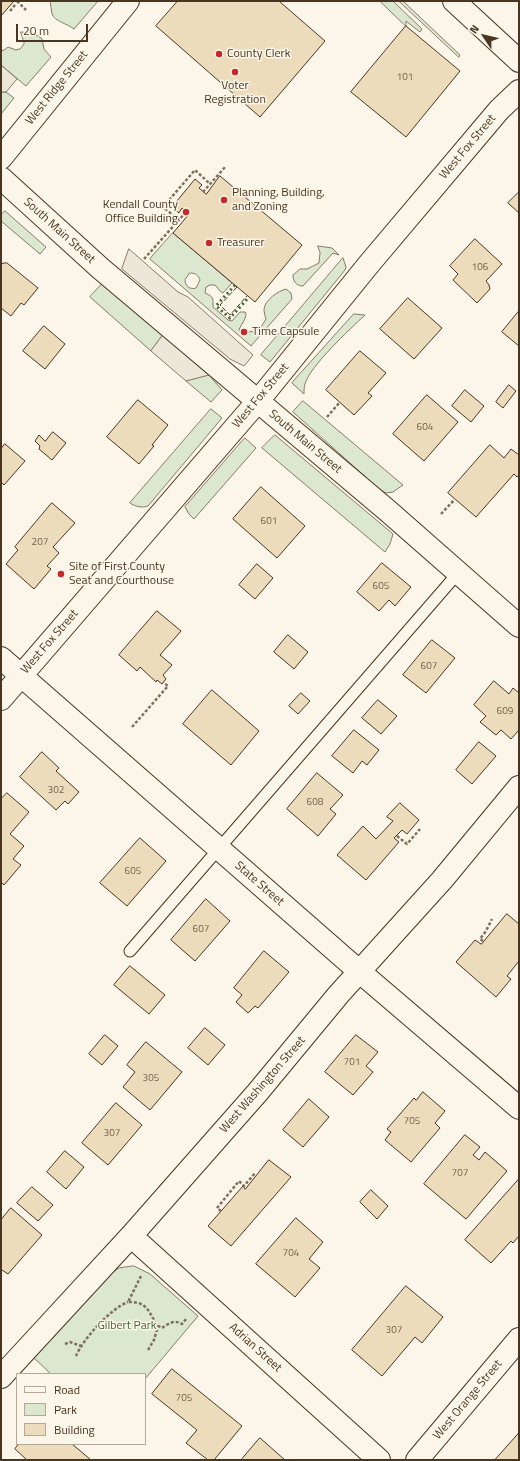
<!DOCTYPE html>
<style>
body{margin:0}
#map{position:relative;width:520px;height:1461px;overflow:hidden;background:#fbf6e9;font-family:"Titillium Web",sans-serif}
canvas{display:block}
.frame{position:absolute;inset:0;border:2px solid #4a3520;pointer-events:none}
.legend{position:absolute;left:16px;top:1373px;width:130px;height:72px;box-sizing:border-box;background:#fbf6e9;border:1px solid #b4a999;margin:0;padding:5px 7px;list-style:none;font-size:12px;color:#4a3520}
.legend li{display:flex;align-items:center;gap:8px;height:20px}
.legend b{width:20px;border:1px solid #b4a999}
.north{position:absolute;left:464px;top:16px;width:40px;height:40px;-webkit-text-stroke:3px #fbf6e9;paint-order:stroke;rotate:305deg;font-size:11px;font-weight:700;line-height:16px;text-align:center;color:#4a3520}
.north::after{content:'';display:block;margin:auto;width:14px;height:18px;background:#4a3520;clip-path:polygon(50% 0,100% 100%,50% 72%,0 100%)}
.scale{position:absolute;left:16px;top:24px;width:72px;height:18px;box-sizing:border-box;border:2px solid #4a3520;border-top:0;padding-left:5px;font-size:12px;line-height:14px;white-space:nowrap;color:#4a3520;-webkit-text-stroke:3px #fbf6e9;paint-order:stroke}
</style>
<div id="map">
<canvas width="520" height="1461"></canvas>
<div class="frame"></div>
<ul class="legend">
<li><b style="height:5px;background:#fbf6e9"></b>Road</li>
<li><b style="height:11px;background:#dce7d0"></b>Park</li>
<li><b style="height:11px;background:#ecdcbc"></b>Building</li>
</ul>
<div class="north">N</div>
<div class="scale">20 m</div>
</div>
<script>
const ctx = document.querySelector('canvas').getContext('2d');
ctx.lineJoin = 'round';
function fill(path, color) { ctx.fillStyle = color; ctx.fill(path, 'evenodd'); }
function strokePath(path, color, width, dash) { ctx.strokeStyle = color; ctx.lineWidth = width; ctx.lineCap = dash ? 'butt' : 'round'; ctx.setLineDash(dash || []); ctx.stroke(path); }
function write(font, color, halo, rows, align = 'center') {
  ctx.font = font + ' "Titillium Web",sans-serif'; ctx.lineWidth = 3; ctx.setLineDash([]); ctx.textBaseline = 'middle'; ctx.strokeStyle = halo; ctx.fillStyle = color; for (const [text, x, y, turn = 0] of rows) {
    ctx.save(); ctx.translate(x, y); ctx.rotate((+turn || 0) * Math.PI / 180); ctx.textAlign = isNaN(turn) ? turn : align; if (halo) ctx.strokeText(text, 0, 0); ctx.fillText(text, 0, 0); ctx.restore();
  }
}
const green = new Path2D(`
 M50,1H98L74,29C68,24 54,21 52,14C51,10 51,5 50,1Z
 M380,1H393L422,29L420,32L406,21V26Z
 M399,1H403L460,55L459,57Z
 M21,32L33,33L41,38L42,39L44,49L51,57L26,86L1,65V51L4,50L8,47L16,50L20,49L24,44Z
 M1,92H6L14,98L1,114Z
 M5,211L46,247L40,254L1,221V215Z
 M173,233L232,283L223,293L220,291L215,285H210L206,287L205,293C214,297 213,298 213,307L228,320L232,321L240,312H245L246,313C246,320 241,324 239,330L242,334H246L251,331L253,332L261,327L266,319C265,316 264,312 264,309C265,300 278,291 286,289L291,293L292,299L251,346L150,259ZM190,273C196,273 198,275 200,280L196,288C190,290 185,286 185,280Z
 M318,246L332,248L339,255L333,253L303,286C296,286 293,281 293,275L300,269H307L319,263L320,253Z
 M343,258L346,267L345,270L270,362L261,355Z
 M103,283L163,335L151,351L90,297Z
 M354,314L365,315C350,329 310,366 305,384C304,387 304,391 304,394L292,383Z
 M209,375L222,390L211,402L186,381Z
 M303,401L403,485L393,492L386,493L379,489L293,412Z
 M211,409L222,418L148,506C142,508 136,507 130,503Z
 M275,435L393,534L390,544L385,552L262,448Z
 M245,438L256,448L194,519L189,514L185,507Z
 M134,1266L150,1274L198,1316L145,1379V1374H51L33,1357L109,1274L119,1268Z`);
fill(green, '#dce7d0');
strokePath(green, '#887966', 1);
const parking = new Path2D(`
 M1,65L17,79L6,92H1Z
 M129,249L178,292L188,297L253,355L244,366L230,359L122,269Z
 M163,335L209,375L186,381L151,351Z`);
fill(parking, '#ede7d9');
strokePath(parking, '#887966', 1);
const building = new Path2D(`
 M1,1H14L1,16Z
 M178,1H279L325,41L260,117L156,26Z
 M406,26L460,71L406,137L351,92Z
 M220,176L302,245L255,302L173,233L189,214L182,208L179,213L172,207L195,179L202,185L199,188L206,194Z
 M519,192V213L508,203Z
 M475,239L502,264L486,281L489,285L490,289L477,303L453,280L458,274L450,266Z
 M7,263L38,288L24,305L21,303L11,316L1,308V264Z
 M408,298L442,328L414,359L380,329Z
 M519,311V346L502,332Z
 M44,326L65,344L45,369L23,351Z
 M360,351L386,373L368,393L372,396L354,415L326,390Z
 M509,385L516,391L503,408L496,402Z
 M465,390L484,406L471,422L452,406Z
 M427,395L458,422L424,461L393,434Z
 M138,400L168,425L152,445L154,446L139,464L107,437Z
 M53,432L66,443L52,460L39,449L40,446L35,441L39,435L45,441Z
 M5,444L25,461L4,485L1,482V449Z
 M490,445L504,458L511,449L519,455V475L517,477L514,474L476,517L448,493Z
 M261,487L305,526L277,558L233,519Z
 M52,503L75,523L53,547L59,553L47,566L51,569L34,589L6,564L18,550L15,547Z
 M382,563L411,587L395,606L389,600L379,611L357,592Z
 M257,564L273,578L255,599L239,585Z
 M157,611L181,631L160,655L172,665L163,675L166,679L162,684L157,680L156,682L140,667L137,671L119,655Z
 M288,635L308,652L294,669L274,652Z
 M432,640L455,658L426,693L403,675Z
 M494,681L509,694L513,688L519,693V730L511,739L501,730L496,735L480,722L486,716L474,705Z
 M212,690L259,731L231,765L183,724Z
 M301,693L310,701L298,714L289,706Z
 M378,700L397,716L381,734L362,718Z
 M354,730L379,750L367,765L362,761L353,773L332,756Z
 M479,742L496,756L472,784L456,770Z
 M42,752L59,768L56,771L79,792L68,804L65,801L56,810L20,777Z
 M317,773L343,795L330,809L336,814L318,836L287,809Z
 M7,793L29,812L10,834L24,846L13,859L21,865L4,885L1,882V799Z
 M400,803L419,820L407,834L402,830L394,838L399,842L366,880L337,855L363,826L376,839L393,821L387,817Z
 M140,838L166,861L127,906L100,883Z
 M206,899L230,921L195,961L171,940Z
 M507,914L519,924V961L507,976L511,979L496,997L456,962L475,940L481,944Z
 M264,951L289,972L258,1008L255,1006L248,1013L236,1002L242,995L234,988Z
 M130,966L165,995L149,1014L114,985Z
 M205,1028L225,1045L208,1065L188,1048Z
 M105,1035L118,1046L102,1065L89,1054Z
 M356,1035L378,1052L366,1066L373,1072L353,1095L325,1072Z
 M146,1042L182,1072L150,1110L123,1087L135,1072L127,1065Z
 M423,1092L445,1111L435,1123L440,1128L411,1162L385,1140L391,1132L387,1129L414,1098L416,1100Z
 M309,1099L329,1117L303,1147L283,1130Z
 M116,1103L142,1125L108,1165L82,1143Z
 M465,1135L480,1147L473,1155L479,1160L485,1152L507,1171L466,1219L424,1184Z
 M65,1151L84,1167L66,1189L47,1172Z
 M269,1160L291,1177L231,1246L208,1226L243,1186L245,1189Z
 M519,1179V1236L513,1243L511,1241L491,1263L465,1240Z
 M32,1187L53,1205L38,1221L17,1203Z
 M371,1190L388,1206L377,1219L360,1202Z
 M11,1208L42,1235L8,1274L2,1270L1,1272V1220Z
 M296,1218L323,1242L309,1259L320,1268L295,1297L256,1264Z
 M406,1286L443,1317L422,1343L415,1337L382,1376L352,1350Z
 M172,1369L242,1426L214,1460H208L186,1443L197,1430L152,1394Z
 M519,1433V1460H495Z
 M260,1438L285,1460H242V1459Z
 M19,1444H72L91,1460H27L15,1449Z`);
fill(building, '#ecdcbc');
strokePath(building, '#4a3520', 1);
const lane = new Path2D(`
 M130,951L458,573`);
const street = new Path2D(`
 M1,158L128,1
 M1,178L100,268L388,511L519,626
 M1,658L360,972L519,1108
 M131,1236L379,1460
 M1,1377L131,1236L257,1093L339,994L442,880L519,787
 M417,1460L519,1339`);
const secondary = new Path2D(`
 M1,699L258,401L369,264L499,110L519,91`);
const highway = new Path2D(`
 M454,1L519,61`);
strokePath(lane, '#4a3520', 13);
strokePath(street, '#4a3520', 24);
strokePath(secondary, '#4a3520', 24);
strokePath(highway, '#4a3520', 24);
strokePath(new Path2D(`
 M17,1L26,10
 M10,11L15,5
 M203,192L226,166
 M179,220L163,207L195,170L210,184
 M144,259L186,212
 M327,417L340,402
 M441,514L455,499
 M132,727L168,686L163,682
 M397,836L407,844L420,829
 M483,941L480,939L486,931L492,919
 M221,1211L217,1208L239,1181L244,1186L255,1173
 M141,1276L128,1302C132,1302 137,1302 141,1304C152,1309 152,1324 162,1328C168,1324 175,1319 182,1324L187,1318
 M65,1344L70,1342L81,1346
 M148,1350L154,1340L158,1326
 M76,1356C83,1339 111,1308 128,1302`), '#7f6f5c', 2.5, [3, 2]);
strokePath(lane, '#fbf6e9', 11);
strokePath(street, '#fbf6e9', 22);
strokePath(secondary, '#fbf6e9', 22);
strokePath(highway, '#fbf6e9', 22);
strokePath(new Path2D(`
 M235,285L216,306L230,318L249,297`), '#436837', 3, [2, 3]);
strokePath(new Path2D(`
 M237,287L220,305L230,315L247,296`), '#4a3520', 1, [5, 2]);
for (const [x, y, r, color] of [
 [219,54,4,"#c62828"],
 [235,72,4,"#c62828"],
 [224,200,4,"#c62828"],
 [186,212,4,"#c62828"],
 [209,243,4,"#c62828"],
 [244,332,4,"#c62828"],
 [61,574,4,"#c62828"]
]) { const dot = new Path2D(); dot.arc(x, y, r, 0, 2 * Math.PI); ctx.fillStyle = color; ctx.fill(dot); strokePath(dot, '#fbf6e9', 1.5); }
write('10px', '#725f47', null, [
 ["101",405,78],
 ["106",480,268],
 ["604",425,428],
 ["601",269,522],
 ["207",40,543],
 ["605",381,587],
 ["607",429,667],
 ["609",505,712],
 ["302",56,791],
 ["608",315,803],
 ["605",133,872],
 ["607",201,930],
 ["701",352,1063],
 ["305",151,1079],
 ["705",412,1122],
 ["307",112,1134],
 ["707",460,1174],
 ["704",291,1254],
 ["307",394,1331],
 ["705",184,1399]
]);
write('12px', '#4a3520', '#fbf6e9', [
 ["County Clerk",227,54],
 ["Voter",235,86,"center"],
 ["Registration",235,100,"center"],
 ["Planning, Building,",232,193],
 ["and Zoning",232,207],
 ["Kendall County",178,205,"right"],
 ["Office Building",178,219,"right"],
 ["Treasurer",217,243],
 ["Time Capsule",252,332],
 ["Site of First County",69,567],
 ["Seat and Courthouse",69,581]
], 'left');
write('12px', '#4a3520', '#fbf6e9', [
 ["West Ridge Street",57,88,-51],
 ["West Fox Street",468,147,-50],
 ["South Main Street",59,231,42],
 ["West Fox Street",261,396,-50],
 ["South Main Street",305,442,40],
 ["West Fox Street",50,642,-49],
 ["State Street",259,884,41],
 ["West Washington Street",263,1085,-49],
 ["Adrian Street",255,1348,42],
 ["West Orange Street",468,1400,-50]
]);
write('12px', '#436837', '#fbf6e9', [
 ["Gilbert Park",127,1326]
]);
</script>
